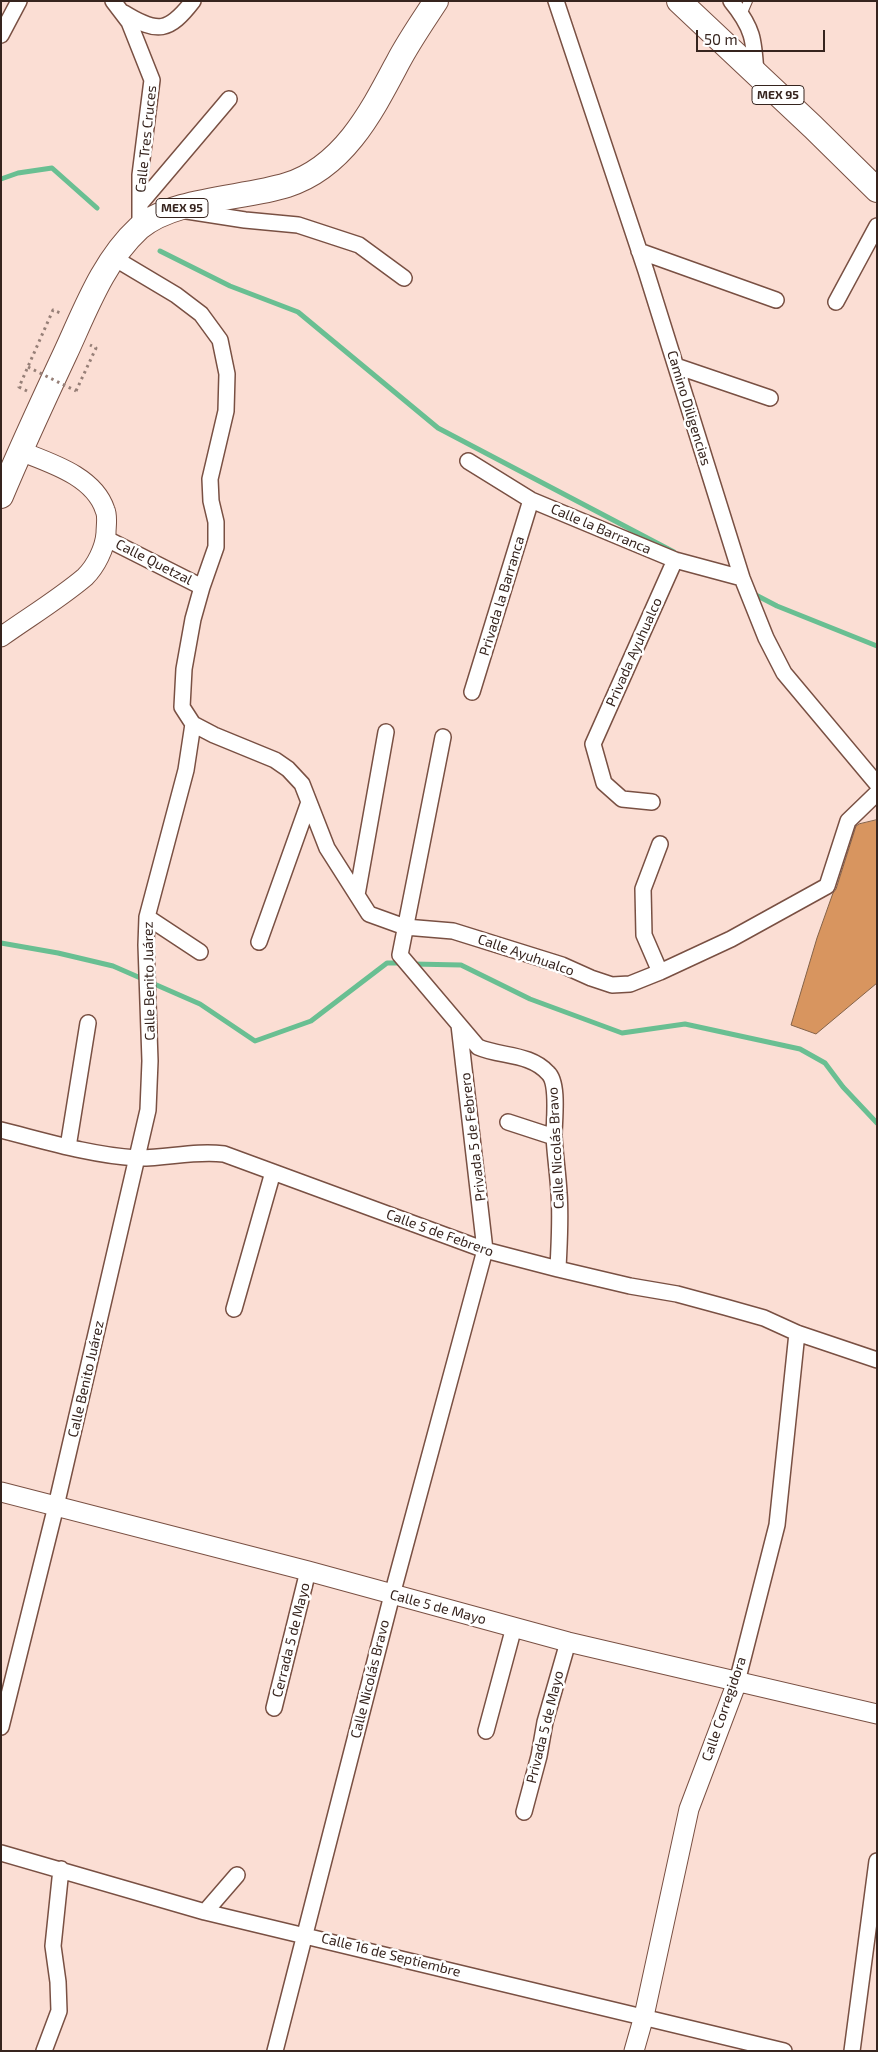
<!DOCTYPE html>
<meta charset="utf-8">
<style>
body{margin:0}
#map{position:relative;width:878px;height:2052px;overflow:hidden;background:#fbded4;font-family:"Exo 2",sans-serif}
canvas{display:block}
.frame{position:absolute;inset:0;border:2px solid #36241e;pointer-events:none}
.scale{position:absolute;left:696px;top:30px;width:129px;height:22px;box-sizing:border-box;border:2px solid #36241e;border-top:0;padding-left:6px;font-size:15px;line-height:18px;white-space:nowrap;color:#36241e;-webkit-text-stroke:4px #fff;paint-order:stroke}
</style>
<div id="map">
<canvas width="878" height="2052"></canvas>
<div class="frame"></div>
<div class="scale">50 m</div>
</div>
<script>
const ctx = document.querySelector('canvas').getContext('2d');
ctx.lineJoin = 'round';
function strokePath(path, color, width, dash) { ctx.strokeStyle = color; ctx.lineWidth = width; ctx.lineCap = dash ? 'butt' : 'round'; ctx.setLineDash(dash || []); ctx.stroke(path); }
function fill(path, color) { ctx.fillStyle = color; ctx.fill(path, 'evenodd'); }
function write(font, color, halo, rows, align = 'center') {
  ctx.font = font + ' "Exo 2",sans-serif'; ctx.lineWidth = 5; ctx.setLineDash([]); ctx.textBaseline = 'middle'; ctx.strokeStyle = halo; ctx.fillStyle = color; for (const [text, x, y, turn = 0] of rows) {
    ctx.save(); ctx.translate(x, y); ctx.rotate((+turn || 0) * Math.PI / 180); ctx.textAlign = isNaN(turn) ? turn : align; if (halo) ctx.strokeText(text, 0, 0); ctx.fillText(text, 0, 0); ctx.restore();
  }
}
strokePath(new Path2D(`
 M1,179L18,173L52,168L97,208
 M160,251L230,286L298,312L438,428L674,552
 M752,593L777,606L877,646
 M1,943L58,953L113,966L200,1004L255,1041L311,1021L387,963H404
 M413,964L461,965L530,999L622,1033L685,1024L800,1049L825,1063L843,1087L877,1123`), '#69bf92', 5);
const building = new Path2D(`
 M877,820V983L816,1034L791,1025L817,938L833,893L836,889L856,826L859,824Z`);
fill(building, '#d8955f');
strokePath(building, '#846248', 1);
const service = new Path2D(`
 M742,15L748,1`);
const minor = new Path2D(`
 M113,1L129,22L152,80L140,175V227
 M556,1L646,271L742,578L766,638L784,673L877,784
 M731,1C754,29 754,41 756,75
 M124,13C158,34 169,32 193,1
 M1,35L19,1
 M140,204L229,99
 M187,211L245,220L298,225L359,245L404,278
 M639,251L776,300
 M836,302L877,226
 M676,366L770,398
 M468,461L531,500L675,560L742,578
 M105,538L202,587
 M472,692L531,500
 M193,724L214,735L275,760L288,769L302,784L327,848L369,914L405,927L453,931L562,965L591,978L612,985L630,984L660,972L731,939L827,886L848,821L877,793
 M443,737L400,955L478,1047C501,1057 530,1053 548,1073C559,1083 554,1121 554,1136C555,1155 558,1174 559,1193C561,1219 559,1244 558,1269
 M652,802L622,799L604,783L593,744L675,560
 M357,895L386,732
 M147,917L200,952
 M259,942L309,802
 M660,972L644,935L643,889L660,844
 M508,1122L554,1137
 M1,1130C45,1141 90,1155 136,1158C165,1159 194,1150 224,1154L485,1250L558,1269L630,1286L677,1294L725,1307L764,1318L797,1333L877,1360
 M68,1147L88,1023
 M234,1309L273,1172
 M737,1682L777,1525L797,1333
 M274,1708L308,1571
 M1,1727L56,1506L148,1110L150,1061L146,945L147,917L186,770L193,724L182,707L184,669L193,619L202,587L216,547V522L211,501L210,479L226,411L227,374L220,340L201,314L176,295L114,258
 M486,1731L514,1627
 M524,1812L539,1756L545,1722L568,1642
 M1,1853L205,1912L784,2051
 M205,1912L237,1875
 M44,2051L59,2011L58,1982L53,1946L61,1869
 M275,2051L392,1595L485,1250L459,1025
 M852,2051L877,1861`);
const tertiary = new Path2D(`
 M1,637C29,617 59,599 85,577C96,566 105,548 106,533C106,526 108,516 105,510C94,476 50,463 20,451
 M1,1492L308,1571L568,1642L877,1714
 M634,2051L644,2016L689,1809L737,1682`);
const primary = new Path2D(`
 M679,1L813,127L877,190
 M1,496C21,448 43,401 65,354C85,311 103,261 139,228C174,198 243,199 287,185C344,167 372,111 398,62C409,41 423,21 436,1`);
strokePath(service, '#795043', 10);
strokePath(minor, '#795043', 18);
strokePath(tertiary, '#795043', 21);
strokePath(primary, '#795043', 26);
strokePath(new Path2D(`
 M27,391L19,387L53,310L63,314
 M76,391L96,348L90,345`), '#967f77', 3, [2.5, 4]);
strokePath(service, '#fff', 8);
strokePath(minor, '#fff', 15);
strokePath(tertiary, '#fff', 19);
strokePath(primary, '#fff', 24);
strokePath(new Path2D(`
 M28,367L76,391`), '#967f77', 3, [2.5, 4]);
for (const [x, y, w] of [
 [778,95,52],
 [182,208,52]
]) { const box = new Path2D(); box.roundRect(x - w / 2, y - 9.5, w, 19, 4); ctx.fillStyle = '#fff'; ctx.fill(box); strokePath(box, '#36241e', 1); }
write('bold 12px', '#36241e', null, [
 ["MEX 95",778,95],
 ["MEX 95",182,208]
]);
write('14px', '#36241e', '#fff', [
 ["Calle Tres Cruces",146,139,-84],
 ["Camino Diligencias",689,408,73],
 ["Calle la Barranca",601,529,23],
 ["Calle Quetzal",154,562,27],
 ["Privada la Barranca",502,596,-73],
 ["Privada Ayuhualco",634,652,-66],
 ["Calle Ayuhualco",526,955,19],
 ["Calle Benito Juárez",149,981,-91],
 ["Privada 5 de Febrero",473,1137,-97],
 ["Calle Nicolás Bravo",556,1148,-93],
 ["Calle 5 de Febrero",440,1233,20],
 ["Calle Benito Juárez",86,1379,-77],
 ["Calle 5 de Mayo",438,1607,15],
 ["Cerrada 5 de Mayo",291,1640,-76],
 ["Calle Nicolás Bravo",370,1679,-76],
 ["Calle Corregidora",724,1709,-71],
 ["Privada 5 de Mayo",545,1727,-76],
 ["Calle 16 de Septiembre",391,1955,14]
]);
</script>
